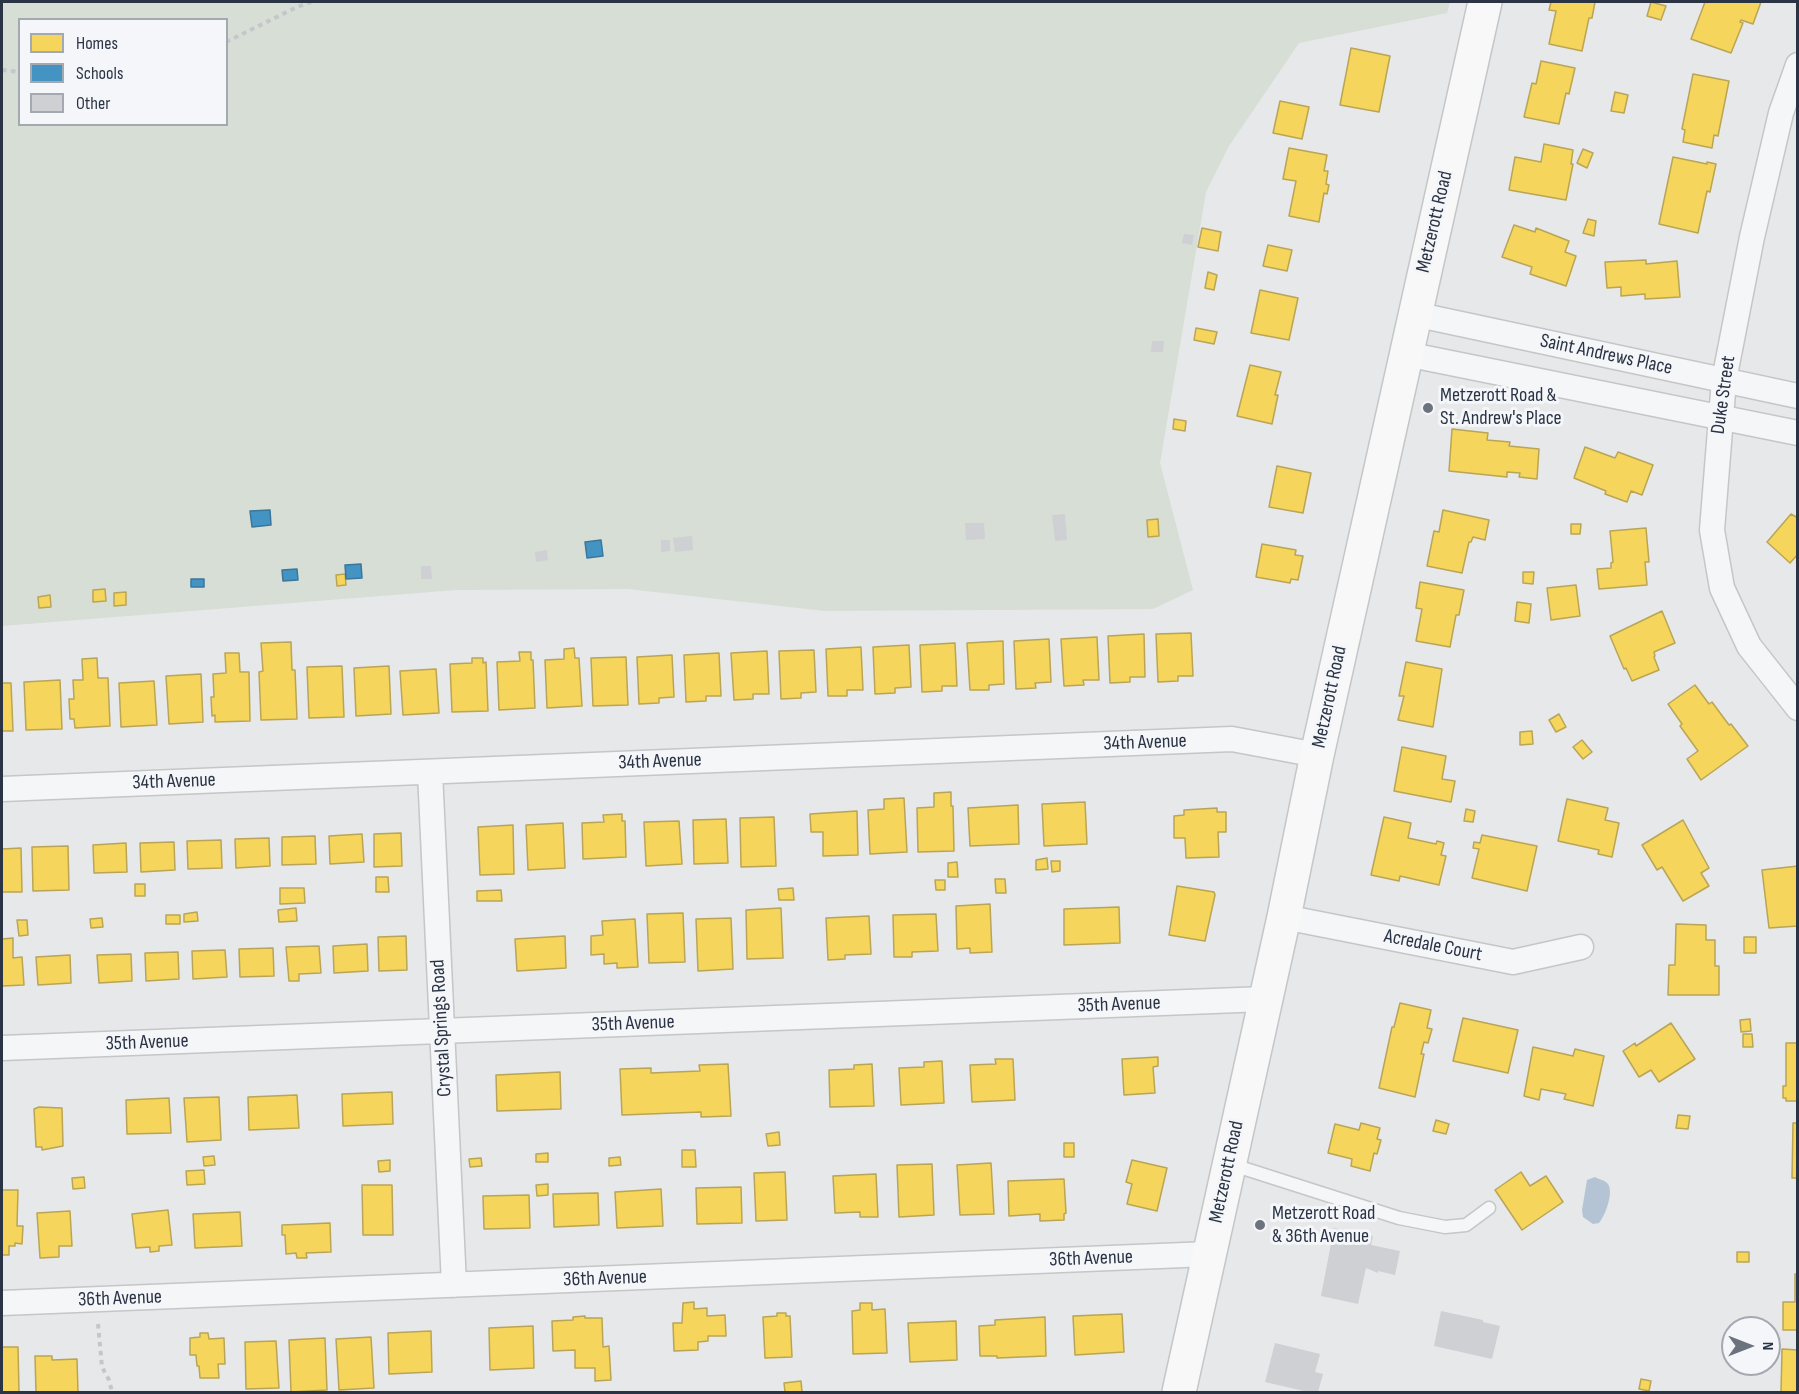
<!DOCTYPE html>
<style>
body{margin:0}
#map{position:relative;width:1799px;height:1394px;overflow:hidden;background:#e6e8ea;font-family:"Sofia Sans Condensed",sans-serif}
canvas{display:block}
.frame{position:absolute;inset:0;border:3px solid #2b3445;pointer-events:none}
.legend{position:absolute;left:18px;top:18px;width:210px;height:108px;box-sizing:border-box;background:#f4f6f9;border:2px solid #a4a8b1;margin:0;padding:8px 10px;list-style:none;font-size:18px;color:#2b3445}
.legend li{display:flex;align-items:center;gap:12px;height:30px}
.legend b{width:30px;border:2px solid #a4a8b1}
.north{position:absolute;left:1721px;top:1316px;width:60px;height:60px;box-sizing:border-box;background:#f4f6f9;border:2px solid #a4a8b1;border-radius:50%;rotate:90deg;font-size:16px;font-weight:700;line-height:24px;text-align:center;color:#2b3445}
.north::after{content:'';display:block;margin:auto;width:21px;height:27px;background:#6c737f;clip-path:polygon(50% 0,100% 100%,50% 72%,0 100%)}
</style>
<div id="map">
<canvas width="1799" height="1394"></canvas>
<div class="frame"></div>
<ul class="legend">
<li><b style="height:16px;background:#f6d55c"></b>Homes</li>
<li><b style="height:16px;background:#4393c3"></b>Schools</li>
<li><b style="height:16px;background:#ced0d3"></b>Other</li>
</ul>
<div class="north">N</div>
</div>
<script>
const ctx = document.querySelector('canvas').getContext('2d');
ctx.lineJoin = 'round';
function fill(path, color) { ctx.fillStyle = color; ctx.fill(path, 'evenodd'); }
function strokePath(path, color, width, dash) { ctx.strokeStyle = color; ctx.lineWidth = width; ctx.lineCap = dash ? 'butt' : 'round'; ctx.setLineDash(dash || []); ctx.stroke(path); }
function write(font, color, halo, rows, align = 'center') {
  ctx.font = font + ' "Sofia Sans Condensed",sans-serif'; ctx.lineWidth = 6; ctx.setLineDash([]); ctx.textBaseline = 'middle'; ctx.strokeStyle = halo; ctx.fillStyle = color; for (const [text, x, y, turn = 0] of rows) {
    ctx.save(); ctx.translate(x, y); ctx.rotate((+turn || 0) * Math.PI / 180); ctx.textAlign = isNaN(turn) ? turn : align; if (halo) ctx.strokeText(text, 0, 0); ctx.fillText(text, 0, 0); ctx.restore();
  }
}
fill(new Path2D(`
 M2,2H1450L1447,13L1299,43L1229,146L1206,192L1160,463L1193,590L1153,609L825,611L628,589L456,590L2,626ZM20,20H226V124H20Z`), '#d6ded6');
fill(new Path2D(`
 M1595,1177C1600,1180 1605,1180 1608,1184C1614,1193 1605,1216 1599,1223L1593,1224L1583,1217L1582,1210L1587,1180Z`), '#b4c4d5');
const homes = new Path2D(`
 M1551,2H1595L1592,18H1589L1582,51L1549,44L1556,11L1549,10Z
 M1651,2L1666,6L1661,20L1647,16Z
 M1705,2H1761L1753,24L1741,20L1740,22L1743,23L1731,53L1691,39Z
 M1351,48L1390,56L1379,112L1340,105Z
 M1541,61L1575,68L1569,94L1566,93L1559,124L1524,117L1532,83L1536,84Z
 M1693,74L1729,81L1718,136L1714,135L1712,148L1683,142L1685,130L1682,129Z
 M1615,92L1628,95L1624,113L1611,111Z
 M1280,101L1309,107L1302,139L1273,133Z
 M1544,144L1573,150L1571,164H1573L1566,200L1509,190L1515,157L1541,162Z
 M1289,148L1327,155L1324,171H1328L1326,184L1329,185L1327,194L1324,193L1319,222L1289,216L1296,181L1283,179Z
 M1583,149L1593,153L1587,168L1577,163Z
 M1673,157L1707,164V162L1716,164L1710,192L1707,191L1698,233L1659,224Z
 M1588,219L1596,221L1594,236L1583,233Z
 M1514,225L1535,232L1536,228L1569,241L1565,252L1576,256L1566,286L1530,274L1532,267L1502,257Z
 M1202,228L1221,232L1218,251L1198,247Z
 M1268,245L1292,250L1287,271L1263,266Z
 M1646,260V264L1677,261L1680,297L1645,299V294L1621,296V287L1607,288L1605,262Z
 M1208,272L1217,275L1214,290L1205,288Z
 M1260,290L1298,298L1289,340L1251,333Z
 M1196,328L1217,332L1214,344L1194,340Z
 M1250,365L1281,372L1275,395H1278L1272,424L1237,416Z
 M1174,419L1186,421L1185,431L1173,429Z
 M1452,429L1488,433L1487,440L1510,442L1509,446L1539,449L1537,479L1519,477L1520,473L1507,472V477L1449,471Z
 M1585,447L1615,458L1618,452L1653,465L1642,495L1631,491L1627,502L1605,494L1606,491L1574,478Z
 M1277,466L1311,473L1303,513L1269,507Z
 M1443,510L1489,520L1485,540L1473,537L1471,542H1469L1462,573L1427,566L1434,531L1439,532Z
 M1791,514L1798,518V554L1790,563L1767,542Z
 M1158,519L1159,536L1148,537L1147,520Z
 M1571,524H1581L1580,534H1571Z
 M1646,528L1649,562H1645L1647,585L1599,589L1597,569L1611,568V563L1613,562L1610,531Z
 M1262,544L1296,550L1295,555L1303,556L1298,580L1291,579L1290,583L1256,577Z
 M1523,572H1534L1533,584L1523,583Z
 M345,574L346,585L337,586L336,575Z
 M1420,582L1464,590L1459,615H1456L1450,647L1416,641L1422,609L1416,608Z
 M1576,585L1580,616L1551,620L1547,588Z
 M105,589L106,601L93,602V590Z
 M126,592V605L114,606V593Z
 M50,595L51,607L39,608L38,597Z
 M1517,602L1531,604L1529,623L1515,621Z
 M1662,611L1675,643L1654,652L1655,656L1654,657L1659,670L1632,681L1626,668L1624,669L1610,636Z
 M1191,633L1193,676H1178V681L1158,682L1156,634Z
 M1144,634L1145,677H1130V682L1110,683L1108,636Z
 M1097,637L1099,680H1083L1084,685L1064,686L1061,639Z
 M1049,639L1051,682L1035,683L1036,688L1016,689L1014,641Z
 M1003,641L1004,684L989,685V690H970L967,643Z
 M291,642L292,670H295L297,719L261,720L259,672L263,671L261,643Z
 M955,643L957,686H942V691L922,692L920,645Z
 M909,645L911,687L895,688V693L875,694L873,647Z
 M861,647L863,690H847V696H828L826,649Z
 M574,648L575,658H579L582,706L547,708L545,660L564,659V649Z
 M814,650L816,692L801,693V698L781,699L779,651Z
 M767,651L769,694H753V699L734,700L731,653Z
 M519,652H531V660H533L535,708L499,710L497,662L520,661Z
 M225,653H239L240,672H249L250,721L215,722V715L212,716L211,697H214L213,674L226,673Z
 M719,653L721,696H706V701L686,702L684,655Z
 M672,655L674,697L659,698V703L639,704L637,657Z
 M626,657L628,705L593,706L591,658Z
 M97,658L98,678H108L110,726L75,728L74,719H70L69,699H74L73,680H83L82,659Z
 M472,658H483V663L486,662L488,711L452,712L450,664L472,663Z
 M1406,662L1442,669L1433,727L1398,720L1404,696H1399Z
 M342,666L344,717L309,718L307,667Z
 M389,666L391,714L356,716L354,668Z
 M436,669L439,713L403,715L400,671Z
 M201,674L203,722L169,724L166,676Z
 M60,680L62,729L26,730L24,682Z
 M154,681L157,725L121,727L119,683Z
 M2,683H11L13,731H2Z
 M1695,685L1709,704L1712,702L1729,725L1731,724L1748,746L1701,780L1687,759L1698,751L1680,726L1682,724L1668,704Z
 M1559,714L1566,727L1556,732L1549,720Z
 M1532,731L1533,744L1520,745V732Z
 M1582,740L1592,752L1583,759L1573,747Z
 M1402,747L1446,756L1442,779L1455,781L1451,802L1394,791Z
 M951,792V806H953L954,851L918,852L917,808L934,807V793Z
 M904,798L907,852L870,854L868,810L884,809V799Z
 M1567,799L1608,808L1605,820L1619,823L1612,857L1598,854L1599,850L1558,841Z
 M1085,802L1087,844L1044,846L1042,804Z
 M1018,805L1019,844L970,846L968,808Z
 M1217,808V812H1226V832H1218L1219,857L1186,858L1185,838H1174V816L1184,815V810Z
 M1466,809L1475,811L1473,822L1464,821Z
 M857,811L858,855L823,856V832H811L810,814Z
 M622,814V821H625L626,857L583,859L582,823L604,822L603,815Z
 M774,817L776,866L741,867L740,818Z
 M1384,817L1411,823L1408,838L1436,844L1437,841L1444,843L1441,855L1446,856L1439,885L1400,876L1399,881L1371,875Z
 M726,819L728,863L694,864L693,820Z
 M1683,820L1709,868L1701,873L1709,886L1683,901L1662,867L1657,870L1642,845Z
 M679,821L682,864L646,866L644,822Z
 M563,823L565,868L528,870L526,825Z
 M513,825L514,874L480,875L478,827Z
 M401,833L402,866L374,867V834Z
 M362,834L364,862L330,864L329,836Z
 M1482,835L1537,846L1527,891L1472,878L1479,849L1473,848L1474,842L1480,843Z
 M315,836L316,864L282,865V837Z
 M269,838L270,866L236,868L235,839Z
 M221,840L222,868L188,869L187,841Z
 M174,842L175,870L141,872L140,843Z
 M126,843L127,872L94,873L93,845Z
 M68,846L69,890L33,891L32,847Z
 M21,848L22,892H2V849Z
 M1047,858L1048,869L1036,870V860Z
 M1051,861H1060V871L1052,872Z
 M957,862L958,877H948V863Z
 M1798,866V926L1769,928L1762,870Z
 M376,877H388L389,892H376Z
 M995,879H1005L1006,893H996Z
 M935,880H945V890H936Z
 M135,884H145V896H135Z
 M1177,886L1214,892L1215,895L1205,941L1169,935Z
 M280,888H304L305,903L280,904Z
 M793,888L794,900H779L778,889Z
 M501,890L502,901H477V891Z
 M990,904L992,952L970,953V948L957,949L956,906Z
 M1119,907L1120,943L1064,945V909Z
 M296,908L297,921L279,922L278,910Z
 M781,908L783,958L747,959L746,910Z
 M197,912L198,921L184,922V914Z
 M683,913L685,962L649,963L647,914Z
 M936,914L938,951L912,952V957H894L893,915Z
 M166,915H180V924H166Z
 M869,916L871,954L845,955V959L828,960L826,918Z
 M102,918L103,927L91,928L90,919Z
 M731,918L733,969L698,971L696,919Z
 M635,919L638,967L617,968V963L604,964V954L591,955V936L603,935L602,921Z
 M17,920H27L28,935L19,936Z
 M1676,924L1706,925V940H1715V966H1719V995H1668L1669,965H1675Z
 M406,936L407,970L379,971L378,937Z
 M565,936L566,968L517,971L515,939Z
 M1744,937H1756V953H1744Z
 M13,938V958L22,957L24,985L2,986V939Z
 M367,944L368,971L334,973L333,946Z
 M319,946L321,973L299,974V981H289L286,947Z
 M273,948L274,976L240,977L239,949Z
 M225,950L227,977L193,979L192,951Z
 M178,952L179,979L146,981L145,953Z
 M131,954L132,981L99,983L97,955Z
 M70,955L71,983L38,985L36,957Z
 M1400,1003L1431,1010L1427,1028L1432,1029L1428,1043L1424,1042L1421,1054H1424L1415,1097L1379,1088L1392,1027H1394Z
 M1463,1018L1518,1030L1508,1073L1453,1061Z
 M1750,1019L1751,1031L1741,1032L1740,1020Z
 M1671,1023L1695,1059L1659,1082L1651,1070L1639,1077L1623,1051L1635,1043L1636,1046Z
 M1743,1034H1752L1753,1047H1743Z
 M1786,1043H1798V1101H1786V1098H1783V1086H1786Z
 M1533,1047L1573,1056L1575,1049L1604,1056L1593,1106L1564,1099L1566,1094L1541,1089L1539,1100L1524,1096Z
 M1158,1057V1066L1153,1067L1155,1093L1124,1095L1122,1059Z
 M995,1059H1013L1015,1100L972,1102L970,1065L996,1064Z
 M942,1061L944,1103L901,1105L899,1068L924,1067V1062Z
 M728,1064L731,1116L701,1117V1112L622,1115L620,1069L651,1068V1073L700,1071L699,1065Z
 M872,1064L874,1106L830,1107L829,1070L854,1069V1065Z
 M560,1072L561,1109L497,1111L496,1075Z
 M392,1092L393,1124L343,1126L342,1094Z
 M297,1095L299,1128L249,1130L248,1097Z
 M219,1097L221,1140L187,1142L184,1098Z
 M169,1098L171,1133L127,1134L126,1100Z
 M39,1107L62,1108L63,1146L42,1150V1147H36L34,1109Z
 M1678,1115L1690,1116L1688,1129L1676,1128Z
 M1436,1120L1449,1124L1446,1134L1433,1131Z
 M1361,1123L1380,1128L1377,1139L1381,1140L1377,1154L1374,1153L1370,1171L1351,1166L1352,1159L1328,1153L1335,1124L1359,1130Z
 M1793,1123H1798V1178H1792Z
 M779,1132L780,1145L768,1146L766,1134Z
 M1064,1143H1074V1157H1064Z
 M682,1150H695L696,1167H682Z
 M548,1153V1162H536V1154Z
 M214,1156L215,1165L204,1166L203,1157Z
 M620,1157L621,1165L609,1166V1158Z
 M481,1158L482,1166L470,1167L469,1159Z
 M390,1160V1171L379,1172L378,1161Z
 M1132,1160L1167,1168L1157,1211L1127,1204L1132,1184L1126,1182Z
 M991,1163L994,1214L960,1215L957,1165Z
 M932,1164L934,1215L899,1217L897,1165Z
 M204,1170L205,1184L187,1185L186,1171Z
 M785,1172L787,1220L756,1221L754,1173Z
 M1521,1172L1530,1186L1546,1176L1563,1202L1522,1230L1495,1190Z
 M876,1174L878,1217H860V1212L835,1213L833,1176Z
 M84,1177L85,1188L73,1189L72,1178Z
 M1064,1179L1066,1213L1064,1214V1220L1040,1221V1214L1009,1216L1008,1181Z
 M548,1184V1195L537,1196L536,1185Z
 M362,1185H392L393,1235H363Z
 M741,1187L742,1223L697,1224L696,1188Z
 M661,1189L663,1226L617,1228L615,1192Z
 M2,1190H18L17,1226H23L22,1244L15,1243V1246H9V1255H2Z
 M598,1193L599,1225L554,1227L553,1194Z
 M529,1195L530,1228L484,1229L483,1196Z
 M168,1210L172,1245L159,1246V1251L150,1252V1247L136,1248L132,1214Z
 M70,1211L72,1246H59V1257L40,1258L37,1213Z
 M240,1212L242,1246L195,1248L193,1214Z
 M330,1223L331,1252L306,1253L307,1258H297L296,1253L286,1254L285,1235H282V1225Z
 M1737,1252H1749V1262H1737Z
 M1795,1274H1798V1333L1796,1330H1783V1302H1795Z
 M694,1302V1309L707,1308V1316L725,1315L726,1336H708V1341L698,1342V1350L674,1351L673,1323H682L683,1303Z
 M860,1303H872V1310L885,1309L887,1353L853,1354L852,1311L860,1310Z
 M777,1313H786V1316H790L792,1357L765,1358L763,1317L777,1316Z
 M1122,1314L1124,1352L1075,1355L1073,1316Z
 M585,1316V1318H602L603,1347L609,1346L611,1380L595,1381V1368H575V1350L553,1351L552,1321L573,1320V1317Z
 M1045,1317L1046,1356L997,1358V1356H980L979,1326L995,1325V1320Z
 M956,1321L957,1360L910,1362L908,1323Z
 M533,1326L534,1368L490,1370L489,1328Z
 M431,1331L432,1372L389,1374L388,1333Z
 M200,1333H208L209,1339L224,1338L225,1364H218L219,1378H200L199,1366H197L196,1355H190V1338L200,1337Z
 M371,1337L374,1388L339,1390L336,1339Z
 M325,1338L327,1390L291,1392L289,1340Z
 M276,1341L279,1388L246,1389L245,1342Z
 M2,1347H18L19,1392H2Z
 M1782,1349L1798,1350V1392H1781Z
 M35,1356H52V1360L77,1359L78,1392H36Z
 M1641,1379L1651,1381L1649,1391L1639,1389Z
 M801,1381L802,1392H785L784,1383Z`);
fill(homes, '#f6d55c');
strokePath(homes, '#b9a555', 1.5);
const schools = new Path2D(`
 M270,510L271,525L252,527L250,511Z
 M601,540L603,556L587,558L585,542Z
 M361,564L362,578L346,579L345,565Z
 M297,569L298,580L283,581L282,570Z
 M191,579H204V587H191Z`);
fill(schools, '#4393c3');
strokePath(schools, '#3c769d', 1.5);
fill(new Path2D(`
 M1184,234L1194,235L1192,245L1182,243Z
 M1152,341H1164L1163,352H1151Z
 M1065,514L1067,540L1055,541L1052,515Z
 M965,523H984L985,539L966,540Z
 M692,536L693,550L675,552L673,538Z
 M661,540H670V551L661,552Z
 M547,550L548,560L536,562L535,552Z
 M421,566H431L432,579H421Z
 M1334,1228L1373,1236L1371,1245L1400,1251L1395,1275L1378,1271V1273L1366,1268L1358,1304L1321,1296Z
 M1441,1311L1483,1320V1322L1500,1326L1492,1359L1434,1346Z
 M1275,1343L1320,1354L1315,1372L1323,1374L1318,1392H1308L1265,1382Z`), '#ced0d3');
const lane = new Path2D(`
 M1230,1164L1399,1218L1445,1227L1466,1225L1489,1208`);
const street = new Path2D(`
 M1798,65L1781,113L1752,237L1724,380L1712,530L1722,588L1749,646L1798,708
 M1414,314L1798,396
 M1406,354L1798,433
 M430,772L454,1285
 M2,789L1232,739L1317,755
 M1284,917L1513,962L1581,947
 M2,1048L1265,999
 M2,1303L1209,1254`);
const secondary = new Path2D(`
 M1179,1392L1284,917L1317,755L1485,2`);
strokePath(lane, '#c4c6c8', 15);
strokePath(street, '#c4c6c8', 27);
strokePath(secondary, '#c4c6c8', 36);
strokePath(new Path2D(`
 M226,42L297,7L311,2
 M2,70L20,72
 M98,1324L102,1367L109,1380L112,1392`), '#c5c6ca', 4, [4.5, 4.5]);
strokePath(lane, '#f5f6f7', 12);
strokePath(street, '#f5f6f7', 24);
strokePath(secondary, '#f8f8f8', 33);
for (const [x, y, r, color] of [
 [1428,408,6,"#6c737f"],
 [1260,1225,6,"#6c737f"]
]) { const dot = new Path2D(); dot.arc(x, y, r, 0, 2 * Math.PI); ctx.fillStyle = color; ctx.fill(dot); strokePath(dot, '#f4f6f9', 2); }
write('20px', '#2b3445', '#f4f6f9', [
 ["Metzerott Road",1435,222,-77],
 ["Saint Andrews Place",1606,355,12],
 ["Duke Street",1724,395,-82],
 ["Metzerott Road",1330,697,-78],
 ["34th Avenue",1145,743,-2],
 ["34th Avenue",660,762,-2],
 ["34th Avenue",174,782,-2],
 ["Acredale Court",1433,946,11],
 ["35th Avenue",1119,1005,-2],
 ["35th Avenue",633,1024,-2],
 ["Crystal Springs Road",442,1028,-93],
 ["35th Avenue",147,1043,-2],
 ["Metzerott Road",1227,1172,-78],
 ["36th Avenue",1091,1259,-2],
 ["36th Avenue",605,1279,-2],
 ["36th Avenue",120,1299,-2]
]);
write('20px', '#2b3445', '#f4f6f9', [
 ["Metzerott Road &",1440,396],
 ["St. Andrew's Place",1440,419],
 ["Metzerott Road",1272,1214],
 ["& 36th Avenue",1272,1237]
], 'left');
</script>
